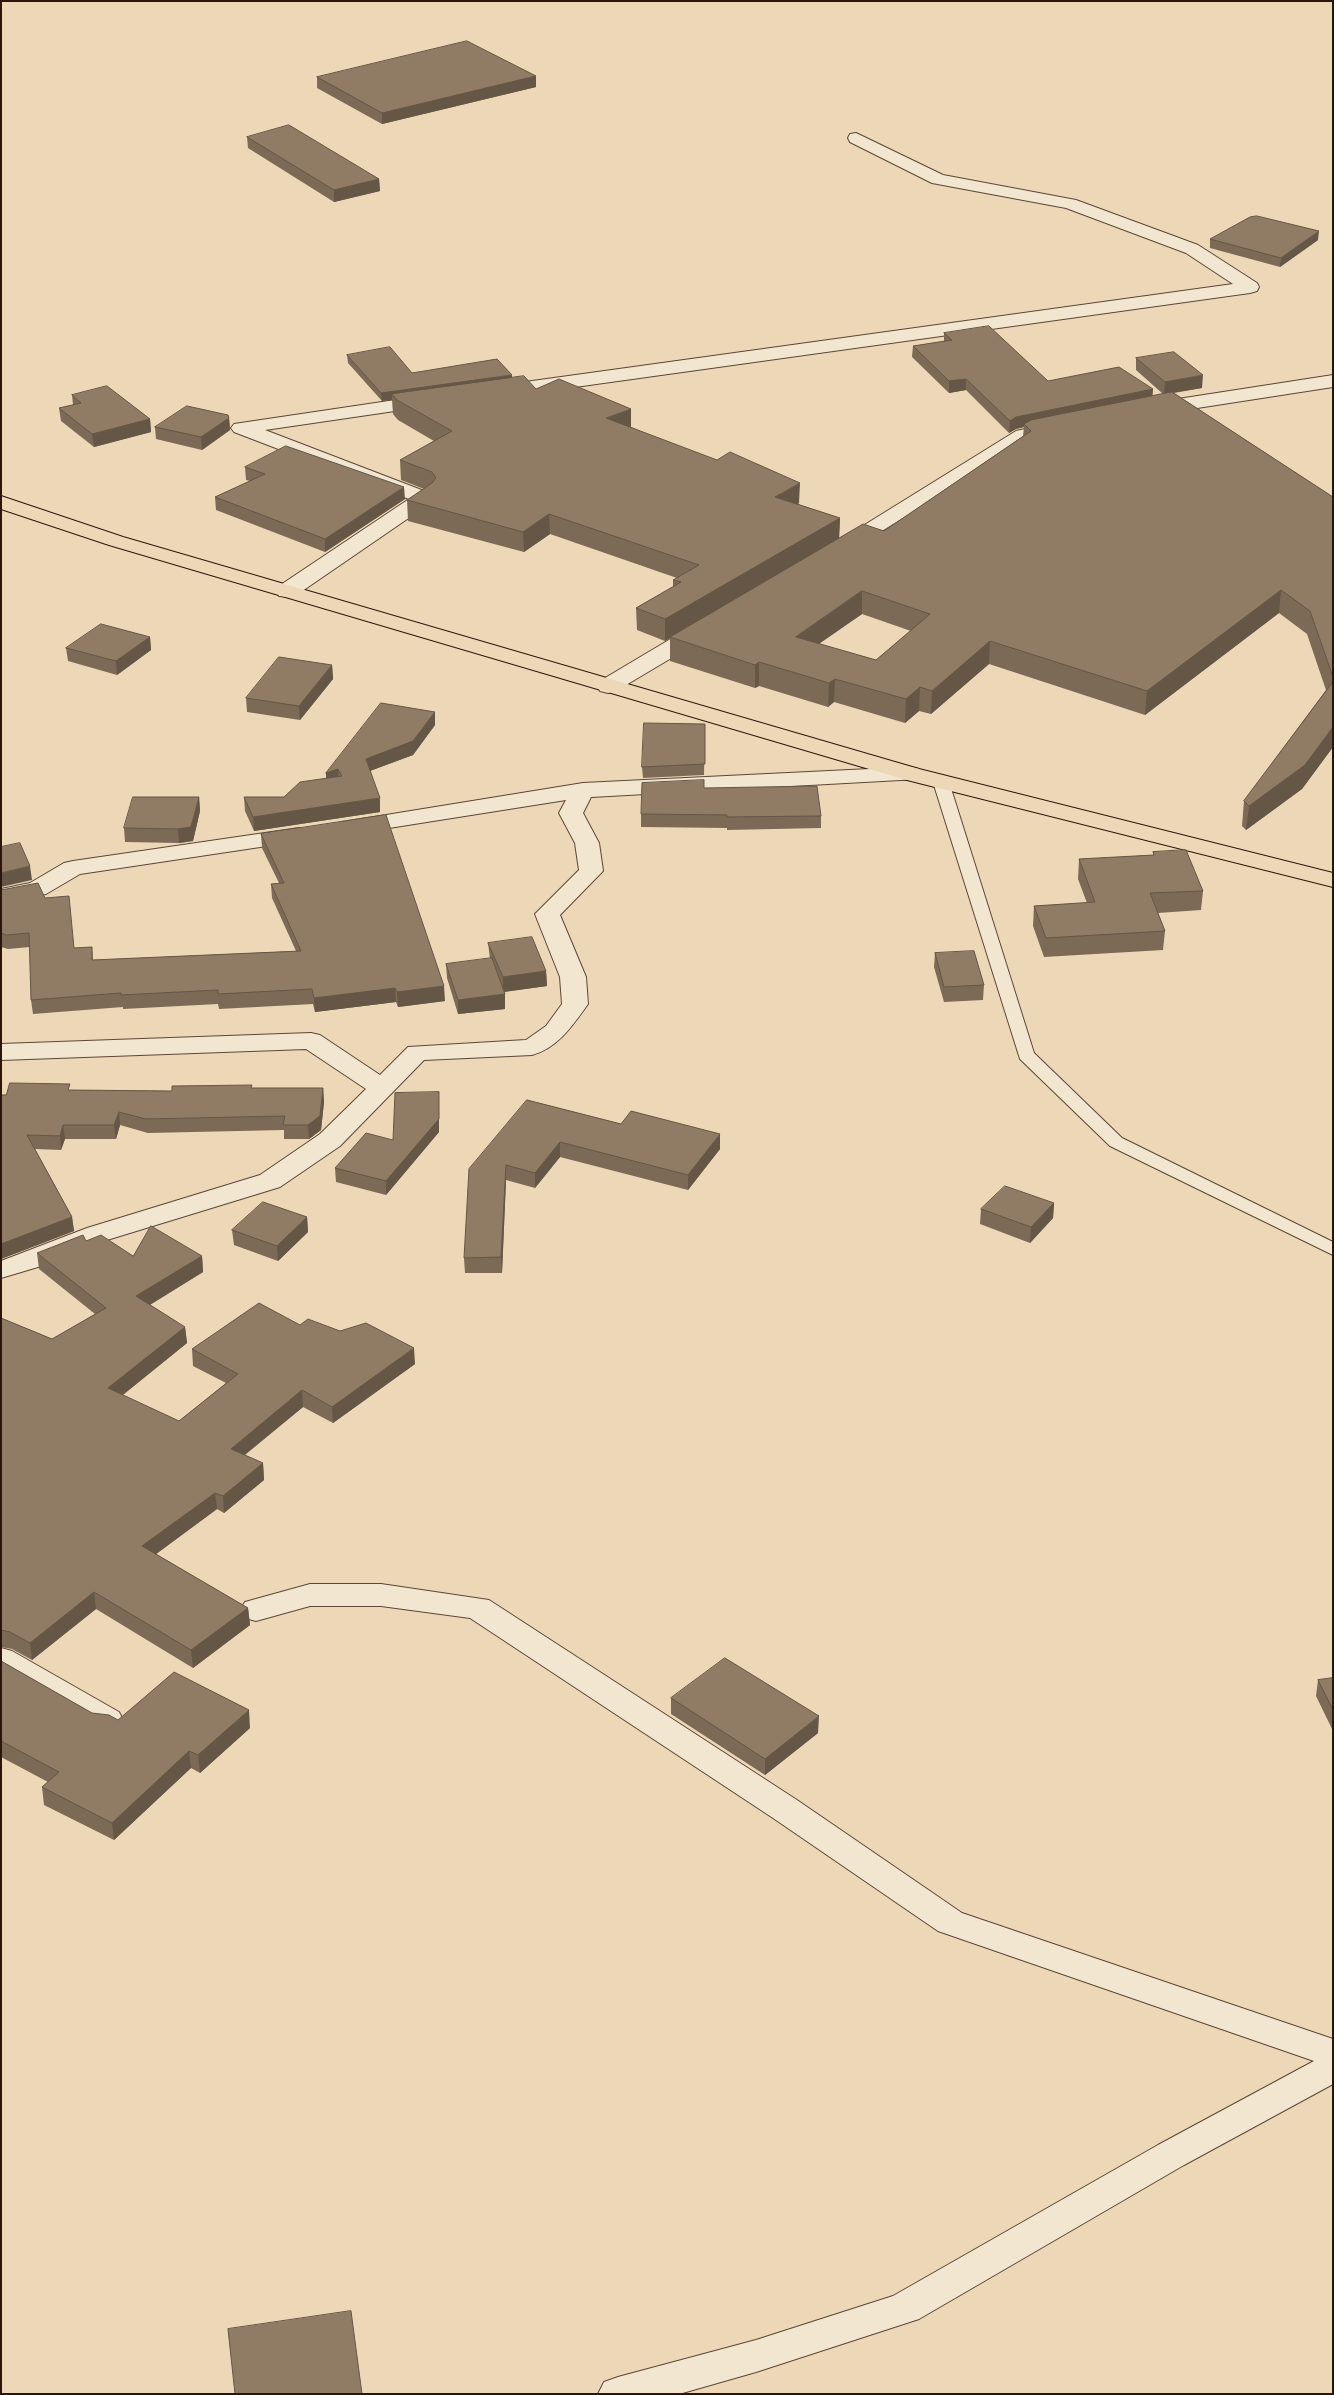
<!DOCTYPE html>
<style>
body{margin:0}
#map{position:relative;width:1334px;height:2395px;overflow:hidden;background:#ecd8b7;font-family:"EB Garamond",serif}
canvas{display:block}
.frame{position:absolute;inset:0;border:2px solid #2c160b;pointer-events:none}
</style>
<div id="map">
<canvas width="1334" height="2395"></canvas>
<div class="frame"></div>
</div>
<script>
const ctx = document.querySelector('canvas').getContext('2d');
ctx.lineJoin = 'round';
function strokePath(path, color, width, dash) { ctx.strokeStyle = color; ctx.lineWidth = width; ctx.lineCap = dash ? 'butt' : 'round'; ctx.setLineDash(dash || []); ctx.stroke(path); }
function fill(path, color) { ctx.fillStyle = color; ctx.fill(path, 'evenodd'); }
const service = new Path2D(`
 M941,777L947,779L949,782L1034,1053L1122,1138L1333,1242V1255L1110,1146L1020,1059L933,782L935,779Z`);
const minor = new Path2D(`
 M856,133L943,175L1076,200L1198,245L1257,283L1259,287L1257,291L1250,293L496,398L489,396L486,392L489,388L496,386L1233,284L1186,253L1066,208L932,183L850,142L848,138L850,134Z
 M1333,375V387L1152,415L1145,413L1142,409L1145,405L1152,403Z
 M429,395L436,397L439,401L436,405L265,430L432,494L435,498L432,502L295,596L287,597L279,596L276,591L279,586L409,499L234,432L231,428L234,424Z
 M1061,421L1068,423L1071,427L1068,431L1029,440L851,550L844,552L837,550L834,546L837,542L1016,431Z
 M702,623L710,625L713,630L710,635L616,691L608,693L600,691L597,686L600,681L694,625Z
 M911,767L919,769L923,774L919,779L591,797L583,813L599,843L603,871L560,915L586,977L588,1004C573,1025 558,1048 532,1055L424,1060L340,1146L280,1187L107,1240L48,1264L1,1278V1261L87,1228L260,1175L320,1134L366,1089L306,1049L1,1060V1044L311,1033L320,1035L380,1075L408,1047L526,1040L546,1026L562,1004L560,977L535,914L579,870L575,843L559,813L566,800L351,834L343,832L339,827L343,822L583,783Z
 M299,828L307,830L311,835L307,840L80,874L46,894L1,903V889L30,883L64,863L73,861Z
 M310,1584H381L489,1600L797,1800L962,1913L1333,2039V2084L1184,2165L919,2319L756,2372L679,2394H598L604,2382L618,2377L756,2340L893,2296L1158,2145L1314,2061L938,1931L773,1818L470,1618L381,1606H310L256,1621L245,1618L240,1610L245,1602Z
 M1,1648L12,1651L119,1712L123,1720L119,1728L107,1731L95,1728L1,1674Z`);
const primary = new Path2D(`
 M1,496L123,537L919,769L1333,873V887L903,779L109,545L1,509Z`);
strokePath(service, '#5c4636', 2);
strokePath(minor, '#5c4636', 2);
strokePath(primary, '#2c160b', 2);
fill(service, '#f3e6d0');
fill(minor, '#f3e6d0');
fill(primary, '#ecd8b7');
fill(new Path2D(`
 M536,76V87L382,124L317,88V77Z
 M247,137L379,179L380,191L334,202L248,148Z
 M1210,239L1318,240L1280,267L1210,248Z
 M944,333L1048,381L1153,389L1152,396L1163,394L1136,370V358L1202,388L1174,393L1333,497V747L1302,789L1246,830L1242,826L1244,801L1326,690L1307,634L1279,613L1145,715L989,664L931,714L919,711L905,723L834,702L828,707L759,686L755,688L670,661V638L665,641L637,630L636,608L673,587V580L677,578L550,534L524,552L408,521L407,500L424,489L401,480L400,460L434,441L398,420L393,414L392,400L382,401L348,363L347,355L412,373L512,378L536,389L631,427L799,503L798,504L840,518L839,538L884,531L1023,436L1024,427L1016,429L1009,433L966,390L949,393L912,357L913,346L944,341ZM862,614L911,631L876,660L819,644Z
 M72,395L150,419L151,432L94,447L61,421L59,408L73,405Z
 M229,418L230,430L202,450L156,439L155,427Z
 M245,467L405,499L325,552L216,510L215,497L250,481L246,480Z
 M150,637L151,650L117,675L68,661L66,648Z
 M332,665L333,679L300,720L247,712L246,698Z
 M705,724L704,775L643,778L642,767Z
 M435,725L413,755L370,771L380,812L254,831L245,811L244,797H284L326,778V773Z
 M704,788L821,816V828L727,830V828L641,827V814Z
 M199,797L200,811L193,841L179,843L125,842L124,828Z
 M261,834L445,1001L398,1007L396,1002L315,1012L313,1004L219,1009L218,1004L123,1009V1007L33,1014L31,1000L30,947L8,949L1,947V890L45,898L74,948L92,947L93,960L296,951L272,898L271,884L279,883L262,848Z
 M1153,852L1203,891L1201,910L1158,913L1165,931L1163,950L1044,957L1033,926L1034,906L1087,903L1078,879L1079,859L1153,855Z
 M488,943L546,971L547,986L504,992L505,994V1009L458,1014L447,978L446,964L490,959Z
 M935,953L984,985L983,1000L944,1002L934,967Z
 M252,1088H323L324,1102L321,1130L309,1139H284V1130L148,1133L120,1125L116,1139H65L61,1150L35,1149L72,1217L74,1231L1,1259V1095L70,1090L172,1091Z
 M439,1092V1132L386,1195L336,1182L335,1168L393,1140Z
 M527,1100L720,1149L688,1190L560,1157L535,1188L506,1180L502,1273H465L464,1258Z
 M1054,1203L1053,1218L1030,1243L980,1224L981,1209Z
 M307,1217L308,1232L278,1261L234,1245L232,1230Z
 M86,1241L133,1256H202L203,1272L150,1305L185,1327L187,1343L123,1395L179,1421L226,1383L193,1366L192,1349L300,1325L415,1364L333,1423L303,1407L245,1455L263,1463L264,1480L224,1513L217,1509L156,1554L248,1608L250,1625L193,1668L96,1609L32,1660L12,1649L1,1647V1318L52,1339L95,1314L39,1269L37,1253Z
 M1,1661L92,1713L118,1720L250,1728L200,1773L191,1768L114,1840L44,1805L42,1787L48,1782L1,1757Z
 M1333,1678V1731L1316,1696L1318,1680Z
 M671,1698L818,1733L765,1775L671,1714Z`), '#7c6a56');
fill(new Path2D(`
 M536,76V87L382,124V113Z
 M379,179L380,191L334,202V190Z
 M1319,231L1318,240L1280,267L1281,258Z
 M512,375V383L392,394V400L382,401L381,393Z
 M1203,375L1202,388L1164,394L1165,382Z
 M966,379V390L949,393V381Z
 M1153,389L1152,401L1024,424V427L1016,429L1009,433L1010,421L1016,417Z
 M631,409V428L606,418Z
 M229,418L230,430L202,450L201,437Z
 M150,419L151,432L94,447L92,434Z
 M800,483L799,503L775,517V497Z
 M404,487L405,499L325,552V539Z
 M549,514L550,534L524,552L523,532Z
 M840,518L839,539L665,641V619Z
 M1281,590L1279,613L1145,715L1147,691Z
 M862,591V614L795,660L796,637Z
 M150,637L151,650L117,675L116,661Z
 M990,641L989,664L931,714L932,691Z
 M759,662V686L755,688V665Z
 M332,665L333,679L300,720L299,706Z
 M835,679L834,702L828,707L829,683Z
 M920,687L919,711L905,723L906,699Z
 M435,712V725L413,755L367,772L366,759Z
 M1333,727V747L1302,789L1246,830L1249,806Z
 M338,769L339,783L327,787L326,773Z
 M199,797L200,811L193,841L179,843L178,829Z
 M380,798V812L254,831L253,817Z
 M30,866L32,880L1,887V873Z
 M546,971L547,986L503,992V977Z
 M444,986L445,1001L398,1007L397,992Z
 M395,988L396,1002L315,1012L314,998Z
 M505,994V1009L458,1014V1000Z
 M323,1088L324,1102L321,1130L309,1139L308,1125Z
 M439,1092V1132L386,1195V1181Z
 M119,1112L120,1125L116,1139L114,1125Z
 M63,1125L65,1139L61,1150L60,1136Z
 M720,1134V1149L688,1190V1175Z
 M560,1142V1157L535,1188V1173Z
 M506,1165V1180L502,1273L501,1257Z
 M1054,1203L1053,1218L1030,1243L1031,1227Z
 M72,1217L74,1231L1,1259V1244Z
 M307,1217L308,1232L278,1261L277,1246Z
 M202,1256L203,1272L138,1312L136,1296Z
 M185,1327L187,1343L110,1405L108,1388Z
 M414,1348L415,1364L333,1423L332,1407Z
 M302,1390L303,1407L232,1465L231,1449Z
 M263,1463L264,1480L224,1513L223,1496Z
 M215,1493L217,1509L144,1563L142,1546Z
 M94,1592L96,1609L32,1660L30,1643Z
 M248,1608L250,1625L193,1668L191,1650Z
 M249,1710L250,1728L200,1773L198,1755Z
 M819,1716L818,1733L765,1775V1759Z
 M189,1751L191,1768L114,1840L112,1823Z`), '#655646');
const building = new Path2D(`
 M467,41L536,76L382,113L317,77Z
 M289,125L379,179L334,190L247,137Z
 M1257,216L1319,231L1281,258L1210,239L1250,217Z
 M989,326L1048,381L1119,367L1153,389L1016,417L1010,421L966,379L949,381L913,346L952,340L944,333Z
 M390,347L412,373L497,359L512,375L381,393L347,355Z
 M1174,352L1203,375L1165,382L1136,358Z
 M524,376L536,389L559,379L631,409L606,418L717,460L730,452L800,483L775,497L840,518L665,619L636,608L681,582L673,580L699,565L549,514L523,532L407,500L432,483L436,478L432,472L400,460L452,431L397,400L392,394Z
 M107,386L150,419L92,434L59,408L81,403L72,395Z
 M1172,392L1333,497V677L1310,611L1281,590L1147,691L990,641L932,691L920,687L906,699L835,679L829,683L759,662L755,665L670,637L863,524L884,531L1031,431L1024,424L1031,420ZM862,591L930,614L876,660L796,637Z
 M187,406L228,415L229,418L201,437L155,427Z
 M286,446L404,487L325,539L215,497L265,474L245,467Z
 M101,624L150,637L116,661L66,648Z
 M279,657L332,665L299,706L246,698Z
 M1333,682V727L1305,765L1249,806L1244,801Z
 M381,703L435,712L413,741L366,759L380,798L253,817L244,797H284L300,782L342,776L338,769L326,773Z
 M644,723L705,724V764L642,767Z
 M704,780V788L817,786L821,816L727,817V815L641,814L642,783Z
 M133,797H199L191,827L178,829L124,828Z
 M386,815L444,986L397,992L395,988L314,998L312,989L218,994V990L121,995V993L31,1000L29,933L6,935L1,933V890L38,883L45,898L69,896L74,948L92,947V960L301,951L271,884L284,883L261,834Z
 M20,843L30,866L1,873V847Z
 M1186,850L1203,891L1150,893L1165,931L1046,938L1034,906L1095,902L1079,859L1154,855L1153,852Z
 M532,937L546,971L503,977L488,943Z
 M974,951L984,985L944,987L935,953Z
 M492,958L505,994L458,1000L446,964Z
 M10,1083L70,1084L68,1090L172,1091V1086L252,1085L251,1088H323L320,1116L308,1125H283L285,1116L146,1119L119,1112L114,1125H63L60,1136L27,1135L72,1217L1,1244V1095H6Z
 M439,1092V1119L386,1181L335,1168L366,1133L393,1140L395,1093Z
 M527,1100L621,1124L631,1111L720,1134L688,1175L560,1142L535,1173L506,1165L501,1257L464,1258L469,1169Z
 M1005,1186L1054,1203L1031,1227L981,1209Z
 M263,1202L307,1217L277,1246L232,1230Z
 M151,1226L202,1256L136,1296L185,1327L108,1388L179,1421L238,1374L192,1349L259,1303L300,1325L308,1319L340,1331L366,1323L414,1348L332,1407L302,1390L231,1449L263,1463L223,1496L215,1493L142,1546L248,1608L191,1650L94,1592L30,1643L10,1632L1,1630V1318L52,1339L106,1308L37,1253L83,1235L86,1241L101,1235L133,1256Z
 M725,1658L819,1716L765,1759L671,1698Z
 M1,1661L92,1713L109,1715L118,1720L174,1672L249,1710L198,1755L189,1751L112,1823L42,1787L59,1772L1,1741Z
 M1333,1678V1710L1318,1680Z
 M351,2311L362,2394H235L228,2329Z`);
fill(building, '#907b64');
strokePath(building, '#655646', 1);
</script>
